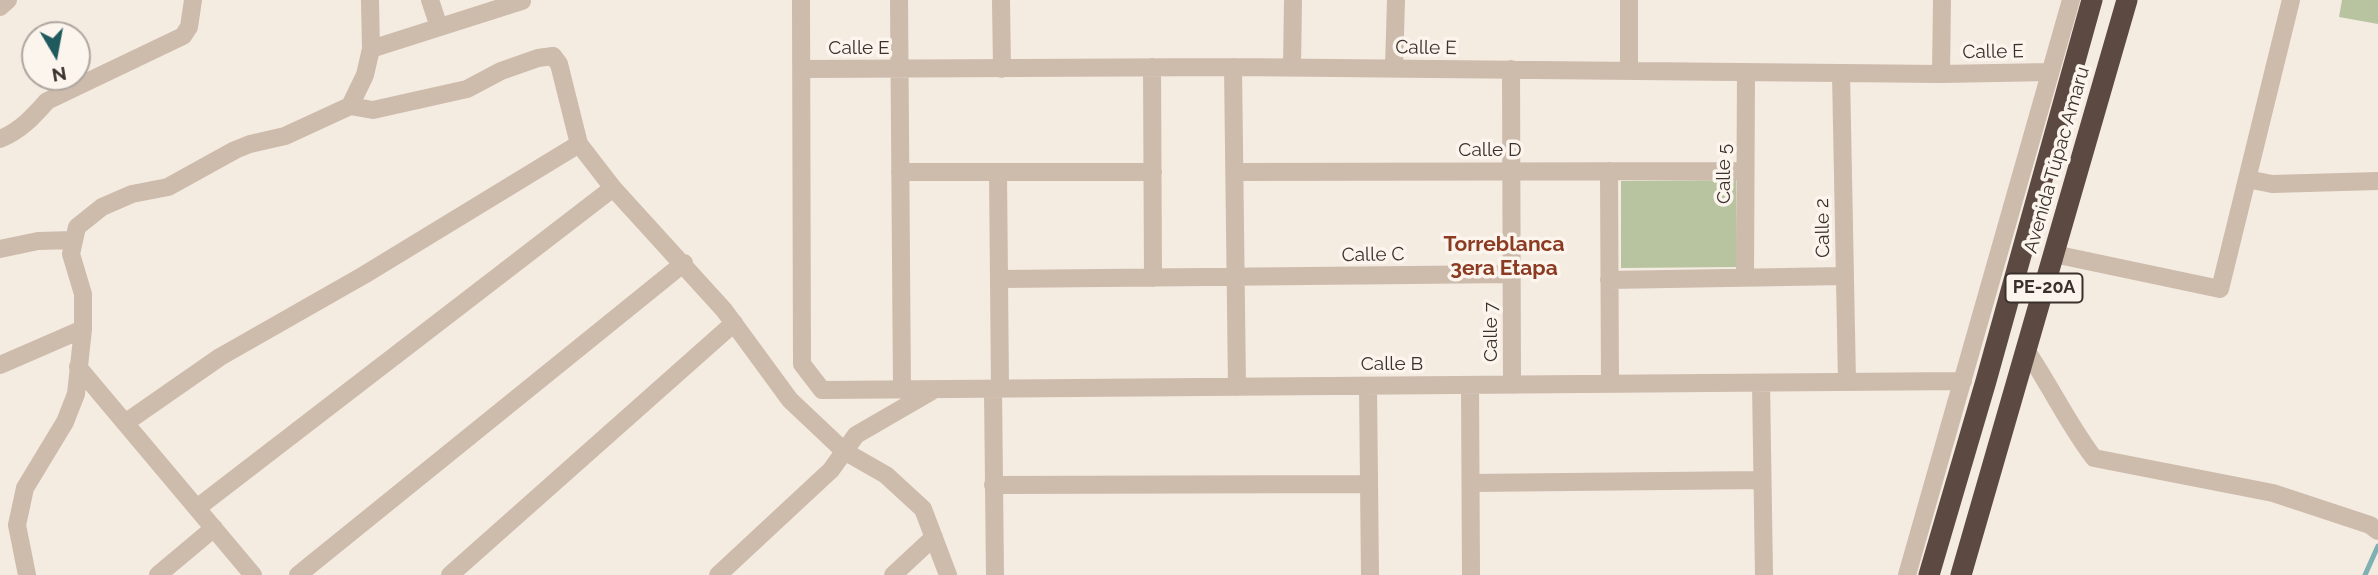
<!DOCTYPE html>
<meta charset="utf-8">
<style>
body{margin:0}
#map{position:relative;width:2378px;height:575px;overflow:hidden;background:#f4ebe1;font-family:Raleway,sans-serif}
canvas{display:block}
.north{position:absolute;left:21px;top:21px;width:70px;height:70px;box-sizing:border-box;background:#fbf5ee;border:2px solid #aea6a0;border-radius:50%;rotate:170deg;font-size:19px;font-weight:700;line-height:28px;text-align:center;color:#3b302b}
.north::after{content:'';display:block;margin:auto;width:24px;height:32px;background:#1f5a5e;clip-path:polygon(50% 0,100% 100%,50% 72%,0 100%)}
</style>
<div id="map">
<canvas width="2378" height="575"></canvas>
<div class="north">N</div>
</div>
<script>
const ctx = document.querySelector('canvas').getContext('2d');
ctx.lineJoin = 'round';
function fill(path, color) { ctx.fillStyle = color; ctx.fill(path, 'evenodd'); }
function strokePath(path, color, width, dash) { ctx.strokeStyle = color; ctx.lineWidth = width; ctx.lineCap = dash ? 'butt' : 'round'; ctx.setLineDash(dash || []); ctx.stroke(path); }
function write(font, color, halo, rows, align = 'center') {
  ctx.font = font + ' Raleway,sans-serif'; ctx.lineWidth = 7; ctx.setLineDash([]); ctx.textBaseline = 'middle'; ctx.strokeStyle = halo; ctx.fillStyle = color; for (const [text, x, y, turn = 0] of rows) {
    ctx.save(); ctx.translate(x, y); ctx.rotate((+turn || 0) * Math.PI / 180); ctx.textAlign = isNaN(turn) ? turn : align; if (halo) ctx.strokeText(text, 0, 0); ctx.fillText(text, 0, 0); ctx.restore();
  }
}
fill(new Path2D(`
 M2342,0H2378V24L2339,17Z
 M1736,180L1737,267L1621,268V181Z`), '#b8c4a0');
strokePath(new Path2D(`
 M2365,575L2378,546`), '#7fb0b2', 5);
strokePath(new Path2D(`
 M430,0L439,27
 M801,0L802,364L822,390L1963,381
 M899,0L902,389
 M1001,0L1002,69
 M0,7L8,0
 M371,49L522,1
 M1152,67L1153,278
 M1233,67L1237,387
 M1292,67L1293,0
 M1394,68L1396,0
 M802,69L1233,67L1941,74L2050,72
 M1511,69L1512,385
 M1629,71V0
 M1841,73L1847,382
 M1941,74L1942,0
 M350,106L373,110L467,89L501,71L538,58L553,56L559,64L579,144L613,188L724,310L790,400L844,451L886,475L923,509L948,575
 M0,139C20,131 33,117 47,101L183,36L189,27L193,0
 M1609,171L1610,384
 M900,172H1153
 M998,172L1000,389
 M1235,172L1745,171
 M2247,179L2272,184L2378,181
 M0,249L38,241L74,240
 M2054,254L2220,289L2291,0
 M1745,277L1746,72
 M1000,279L1512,274
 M1609,280L1845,276
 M2026,350C2050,385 2068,424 2094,458L2273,493L2370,525L2378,531
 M0,365L83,329
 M78,367L253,575
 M1761,383L1764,575
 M1470,385L1471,575
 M1368,386L1370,575
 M993,389L995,575
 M125,423L220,357L364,275L579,144
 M1471,483L1762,480
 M993,485L1369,484
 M197,508L613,188
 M27,575L17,525L25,488L65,422L76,394L83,329V294L71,254L77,227L102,207L132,194L168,187L235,150L250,144L285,136L350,106L365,75L371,49L370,0
 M158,575L214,528
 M298,575L684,263
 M450,575L734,323
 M718,575L831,470L856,435L932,391
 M893,575L934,537
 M1907,575L2071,0`), '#cdbbac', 18);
strokePath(new Path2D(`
 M1929,575L1986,381L2092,0
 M1961,575L2127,0`), '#5c4a42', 21);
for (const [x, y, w] of [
 [2044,288,77]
]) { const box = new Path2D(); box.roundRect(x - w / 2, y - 14.5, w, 29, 5); ctx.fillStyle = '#fbf5ee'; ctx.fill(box); strokePath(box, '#3b302b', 2); }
write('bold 18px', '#3b302b', null, [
 ["PE-20A",2044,288]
]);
write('19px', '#3b302b', '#fbf5ee', [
 ["Calle E",859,48],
 ["Calle E",1426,48,1],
 ["Calle E",1993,52,-1],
 ["Calle D",1490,150],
 ["Avenida Túpac Amaru",2057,160,-74],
 ["Calle 5",1724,174,-90],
 ["Calle 2",1823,228,-91],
 ["Calle C",1373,255,-1],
 ["Calle 7",1491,332,-90],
 ["Calle B",1392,364]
]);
write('bold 21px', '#8c3b22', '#fbf5ee', [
 ["Torreblanca",1504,245],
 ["3era Etapa",1504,269]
]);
</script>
